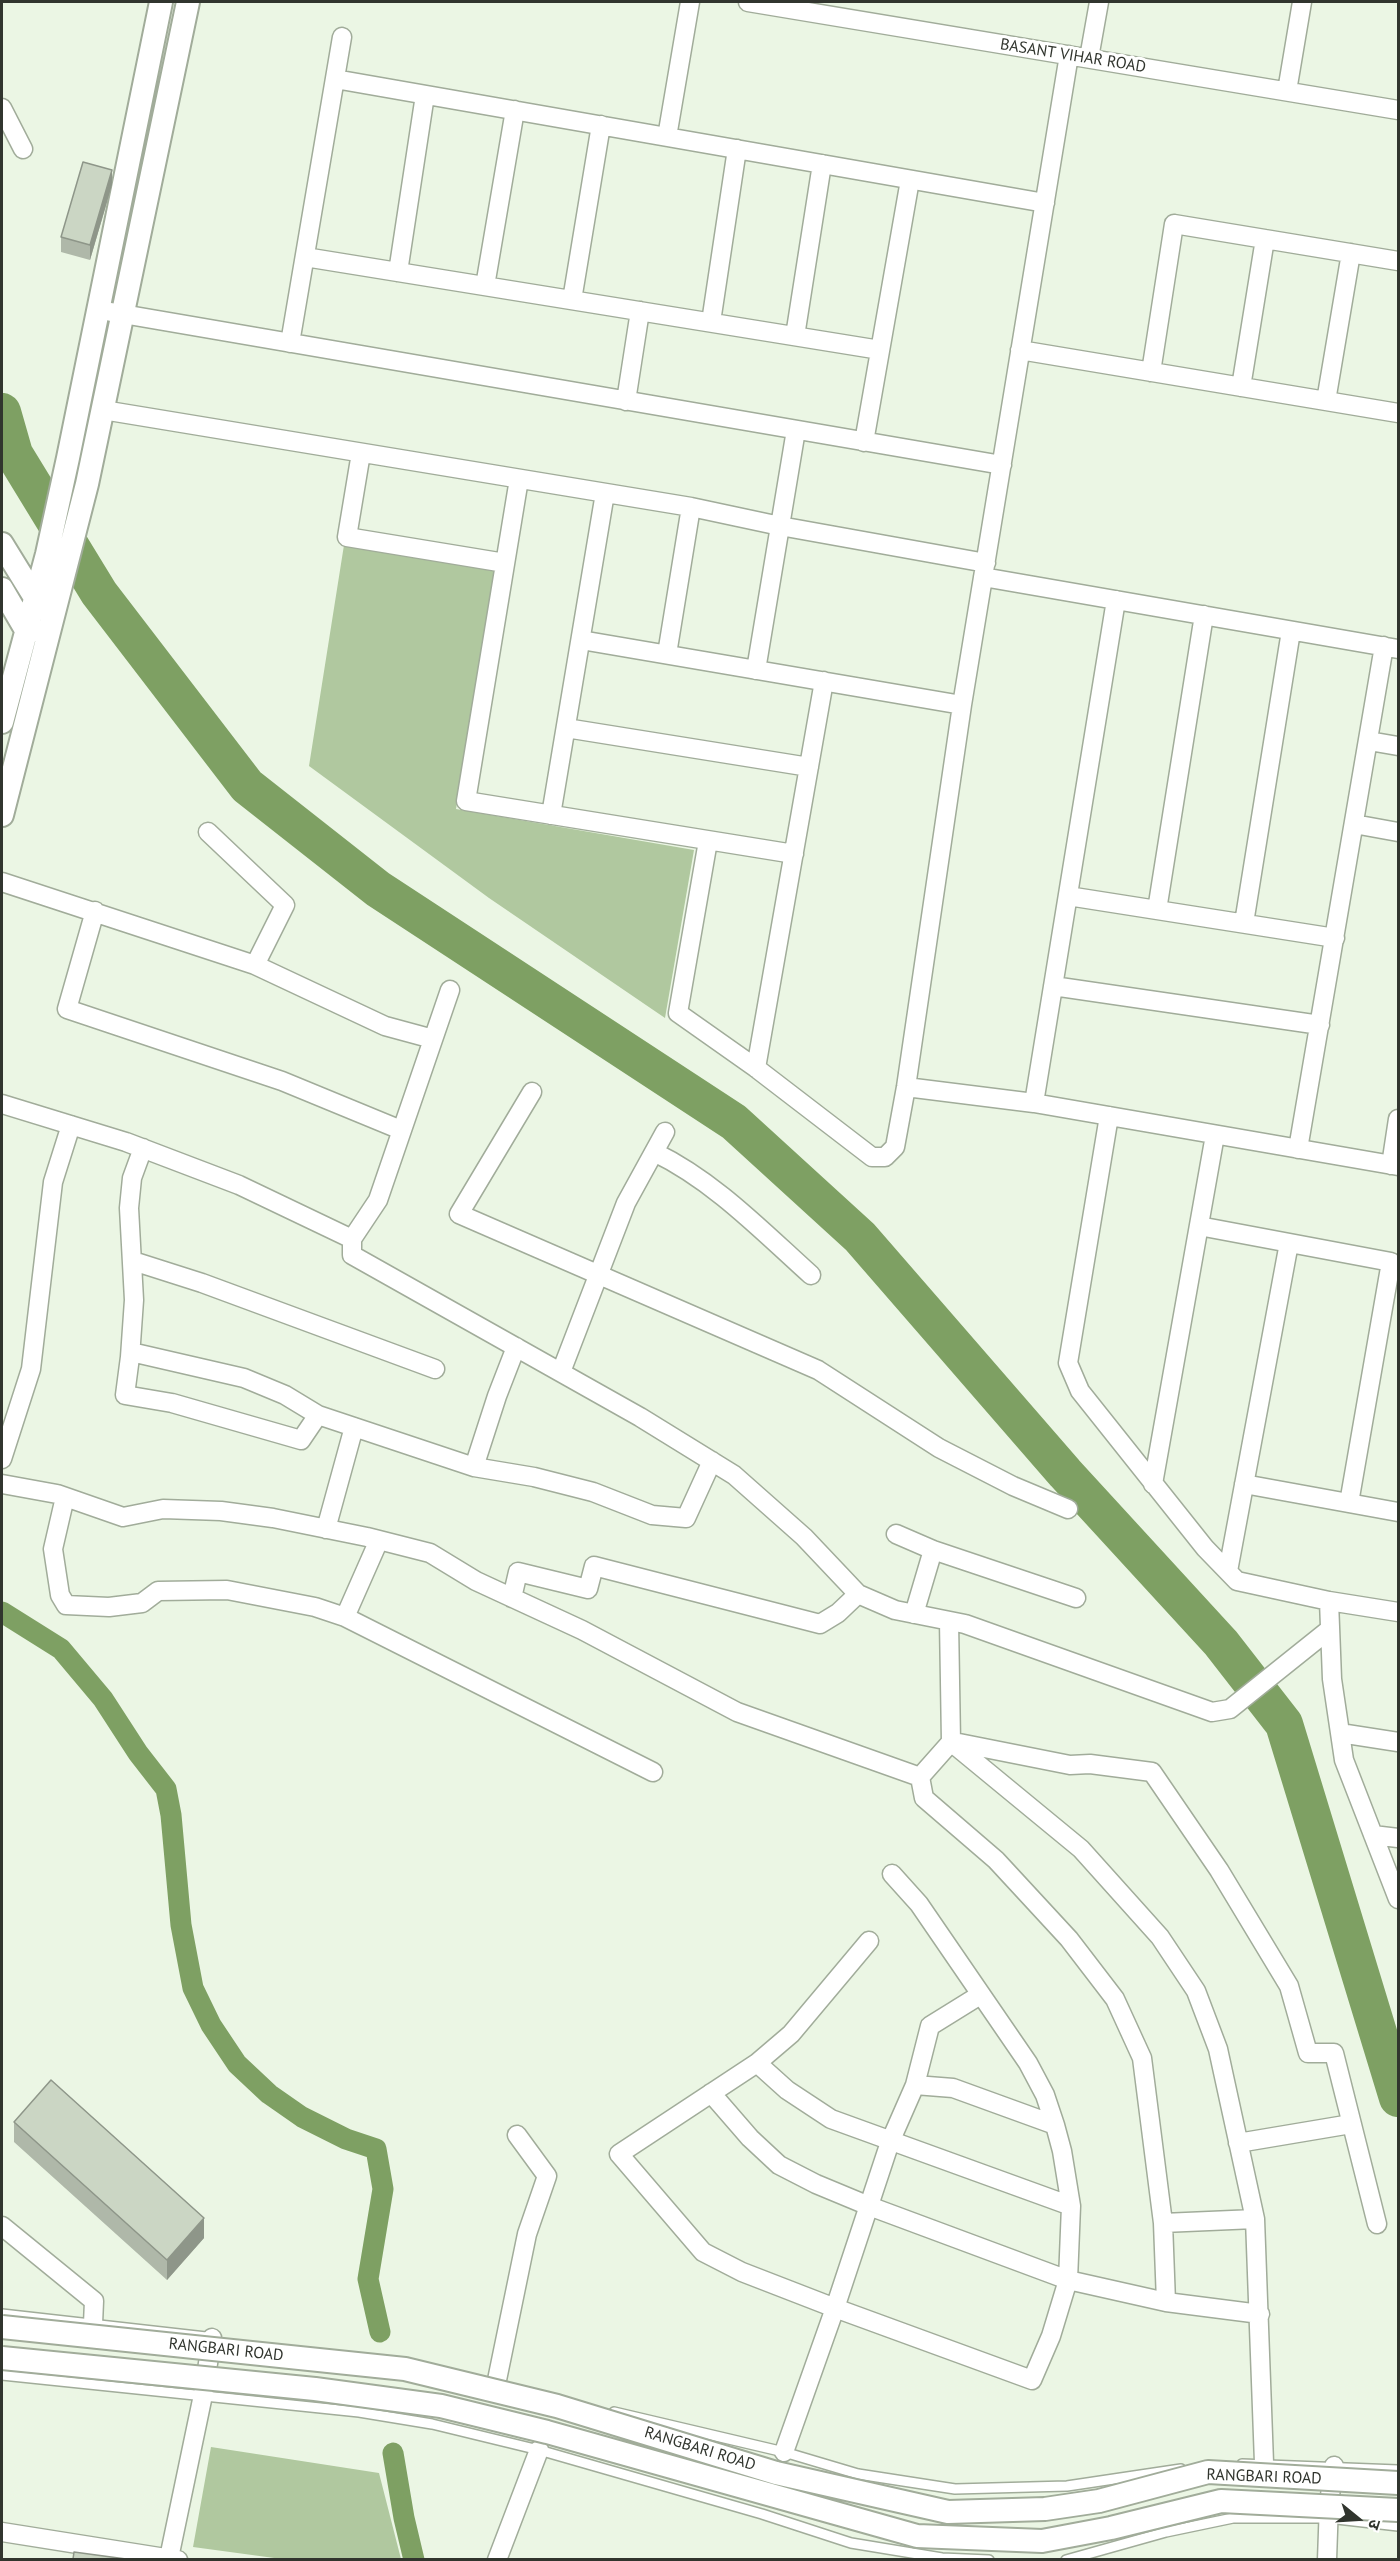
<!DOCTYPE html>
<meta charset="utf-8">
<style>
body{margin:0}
#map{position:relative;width:1400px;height:2561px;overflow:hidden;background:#ebf6e4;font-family:"PT Sans","Noto Sans Devanagari",sans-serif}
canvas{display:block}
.frame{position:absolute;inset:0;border:3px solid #31352e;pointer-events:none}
.north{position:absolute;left:1328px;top:2489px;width:60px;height:60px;-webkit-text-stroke:4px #fff;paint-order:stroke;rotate:108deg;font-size:16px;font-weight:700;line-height:24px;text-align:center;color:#31352e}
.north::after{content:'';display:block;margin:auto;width:21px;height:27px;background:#31352e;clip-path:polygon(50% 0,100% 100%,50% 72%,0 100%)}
</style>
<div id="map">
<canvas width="1400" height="2561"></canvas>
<div class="frame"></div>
<div class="north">उ</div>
</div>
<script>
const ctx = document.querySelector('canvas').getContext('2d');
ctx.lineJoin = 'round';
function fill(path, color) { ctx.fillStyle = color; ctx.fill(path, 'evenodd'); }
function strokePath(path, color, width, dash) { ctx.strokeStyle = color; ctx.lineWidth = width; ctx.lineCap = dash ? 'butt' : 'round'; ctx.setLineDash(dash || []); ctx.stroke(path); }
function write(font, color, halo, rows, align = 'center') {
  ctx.font = font + ' "PT Sans",sans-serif'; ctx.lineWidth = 6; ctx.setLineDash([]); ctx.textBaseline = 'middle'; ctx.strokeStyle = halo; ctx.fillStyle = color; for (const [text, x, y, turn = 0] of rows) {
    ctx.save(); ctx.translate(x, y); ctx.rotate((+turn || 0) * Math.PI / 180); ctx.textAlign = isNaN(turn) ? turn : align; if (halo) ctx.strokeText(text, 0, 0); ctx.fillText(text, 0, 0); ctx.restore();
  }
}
fill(new Path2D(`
 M344,545L496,569L456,809L694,850L665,1018L489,898L309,766Z
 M211,2447L379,2473L401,2559L289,2560L193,2547Z`), '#b0c89f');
strokePath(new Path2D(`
 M2,1612L61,1649L103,1699L138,1753L166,1789L171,1815L181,1925L193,1988L211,2025L237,2064L269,2094L302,2117L346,2139L376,2149L383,2189L368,2279L380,2332
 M393,2453L404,2518L414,2560`), '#7ea063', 21);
strokePath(new Path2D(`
 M2,412L14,454L99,593L247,786L378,889L734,1122L860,1237L1065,1473L1221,1643L1284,1724L1398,2098`), '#7ea063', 38);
const service = new Path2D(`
 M2,2314L215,2338
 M2,2375L359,2412L432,2424L539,2450L762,2514L851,2543L942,2558L989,2560
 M614,2412L784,2452L858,2474L955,2489L1067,2486L1181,2469
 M1242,2464L1398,2470
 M1066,2560L1166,2532L1233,2518H1328L1398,2526`);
const minor = new Path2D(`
 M748,2L1398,110
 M1089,58L1099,2
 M335,79L1045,203
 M1287,91L1302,2
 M2,108L23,149
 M667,137L690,2
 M305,257L880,350
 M398,272L425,95
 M485,286L515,110
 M572,300L601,125
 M111,312L1002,465
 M711,322L737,149
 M795,336L822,164
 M290,343L342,37
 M1020,350L1398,413
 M1151,372L1174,224L1398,261
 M1241,387L1265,239
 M626,401L640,311
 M1326,401L1351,253
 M103,410L691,507L780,526L986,563
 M864,442L910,180
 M361,453L347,537L505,563
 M519,479L466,801L794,854
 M983,577L1398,649
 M581,640L962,705
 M667,654L691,507
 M756,670L796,430
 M566,728L809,767
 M1369,741L1398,746
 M551,815L605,493
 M1354,824L1398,832
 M208,832L285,905L255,965
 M708,841L678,1013L756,1068L872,1157H885L895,1147L906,1087L962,705L1069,55
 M2,882L255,965L385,1026L433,1039
 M1068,896L1335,938
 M1157,910L1204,615
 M95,911L67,1009L282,1081L401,1130
 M1244,923L1291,631
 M1053,986L1320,1025
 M756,1068L824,681
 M906,1087L1034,1103L1398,1166
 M532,1092L459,1214L818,1370L939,1448L1013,1486L1068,1509
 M1034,1103L1116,600
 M2,1104L126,1142L239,1185L352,1239V1255L640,1417L734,1475L804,1537L858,1594L895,1610L965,1624L1212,1712L1230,1709L1330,1629
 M1109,1116L1068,1363L1080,1391L1205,1548L1237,1581L1329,1601L1398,1612
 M143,1148L132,1178L129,1208L134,1300L130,1357L125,1395L172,1403L301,1440L318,1415
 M1298,1149L1384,646
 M654,1152C714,1181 761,1230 811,1275
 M1391,1165L1398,1119
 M1199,1226L1391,1262L1349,1503
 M352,1239L378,1200L450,990
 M133,1261L202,1283L435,1369
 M131,1352L244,1378L285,1395L318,1415L474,1467L534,1477L593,1492L652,1515L686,1518L712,1461
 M561,1372L626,1203L665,1132
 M2,1459L31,1369L53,1182L71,1125
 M474,1467L497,1396L516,1347
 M2,1484L57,1494L123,1517L163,1509L221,1511L273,1518L367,1537L430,1553L476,1581L582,1630L737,1712L920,1777L951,1742L949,1621
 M1153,1484L1215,1135
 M1244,1484L1398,1512
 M65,1497L53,1549L60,1595L66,1605L109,1607L142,1603L158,1591L227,1590L315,1607L345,1617L653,1772
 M326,1529L354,1427
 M896,1534L933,1550L1076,1598
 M1228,1571L1289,1243
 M512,1598L518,1572L588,1589L594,1566L820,1624L838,1613L858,1594
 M1329,1601L1332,1679L1344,1760L1398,1899
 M914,1614L933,1550
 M345,1617L379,1540
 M1340,1733L1398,1742
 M951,1742L1081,1849L1160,1937L1196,1991L1218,2049L1255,2219L1264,2463
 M954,1742L1070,1765L1090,1764L1152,1772L1219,1870L1289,1986L1308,2053H1334L1377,2224
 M920,1777L924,1798L996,1860L1069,1939L1115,1999L1142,2058L1163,2223L1166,2302
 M1373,1835L1398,1838
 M869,1941L791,2034L757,2063L619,2154L703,2252L742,2272L835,2308L1032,2380L1051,2336L1068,2280L1071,2206L1062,2151L1055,2125L1045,2095L1028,2063L919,1904L892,1874
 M757,2063L787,2090L831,2119L1071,2206
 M915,2085L953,2088L1055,2125
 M711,2093L750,2138L779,2165L816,2184L869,2206L1068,2280L1166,2302L1260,2314
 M1238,2143L1351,2124
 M1163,2223L1255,2219
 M2,2226L94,2301L93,2324
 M497,2380L527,2234L547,2176L517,2135
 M784,2452L835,2308L890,2142L915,2085L930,2026L980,1995
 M2,2532L178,2560
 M169,2558L203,2395L212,2338
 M497,2560L539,2450
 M1327,2560L1329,2503L1334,2466`);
const tertiary = new Path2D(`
 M2,544L39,604
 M2,589L26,630H34
 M2,722L47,554L68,458L161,2
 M2,815L87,484L188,2`);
strokePath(service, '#a1ac9a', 12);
strokePath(minor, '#a1ac9a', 21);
strokePath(tertiary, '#a1ac9a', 26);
strokePath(service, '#fff', 9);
strokePath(minor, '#fff', 18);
strokePath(tertiary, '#fff', 22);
const tertiaryBridge = new Path2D(`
 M2,2327L405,2369L557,2406L776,2473L948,2512L1045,2509L1099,2501L1208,2472L1398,2483
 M2,2358L315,2389L441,2406L547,2432L917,2536L1042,2541L1111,2528L1221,2501L1398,2510`);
strokePath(tertiaryBridge, '#a1ac9a', 26, []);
strokePath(tertiaryBridge, '#fff', 22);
fill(new Path2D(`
 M112,185L90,260L61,252V237Z
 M14,2122L204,2238L167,2280L14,2142Z`), '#afb8a9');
fill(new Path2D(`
 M112,170V185L90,260V245Z
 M204,2218V2238L167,2280V2260Z`), '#8e9689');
const building = new Path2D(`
 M83,162L112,170L90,245L61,237Z
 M51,2080L204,2218L167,2260L14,2122Z
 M74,2552L126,2559H73Z`);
fill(building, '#cbd6c4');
strokePath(building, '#8e9689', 1.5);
write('16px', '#31352e', '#fff', [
 ["BASANT VIHAR ROAD",1073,56,9],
 ["RANGBARI ROAD",226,2350,6],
 ["RANGBARI ROAD",700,2449,17],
 ["RANGBARI ROAD",1264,2477,2]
]);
</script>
